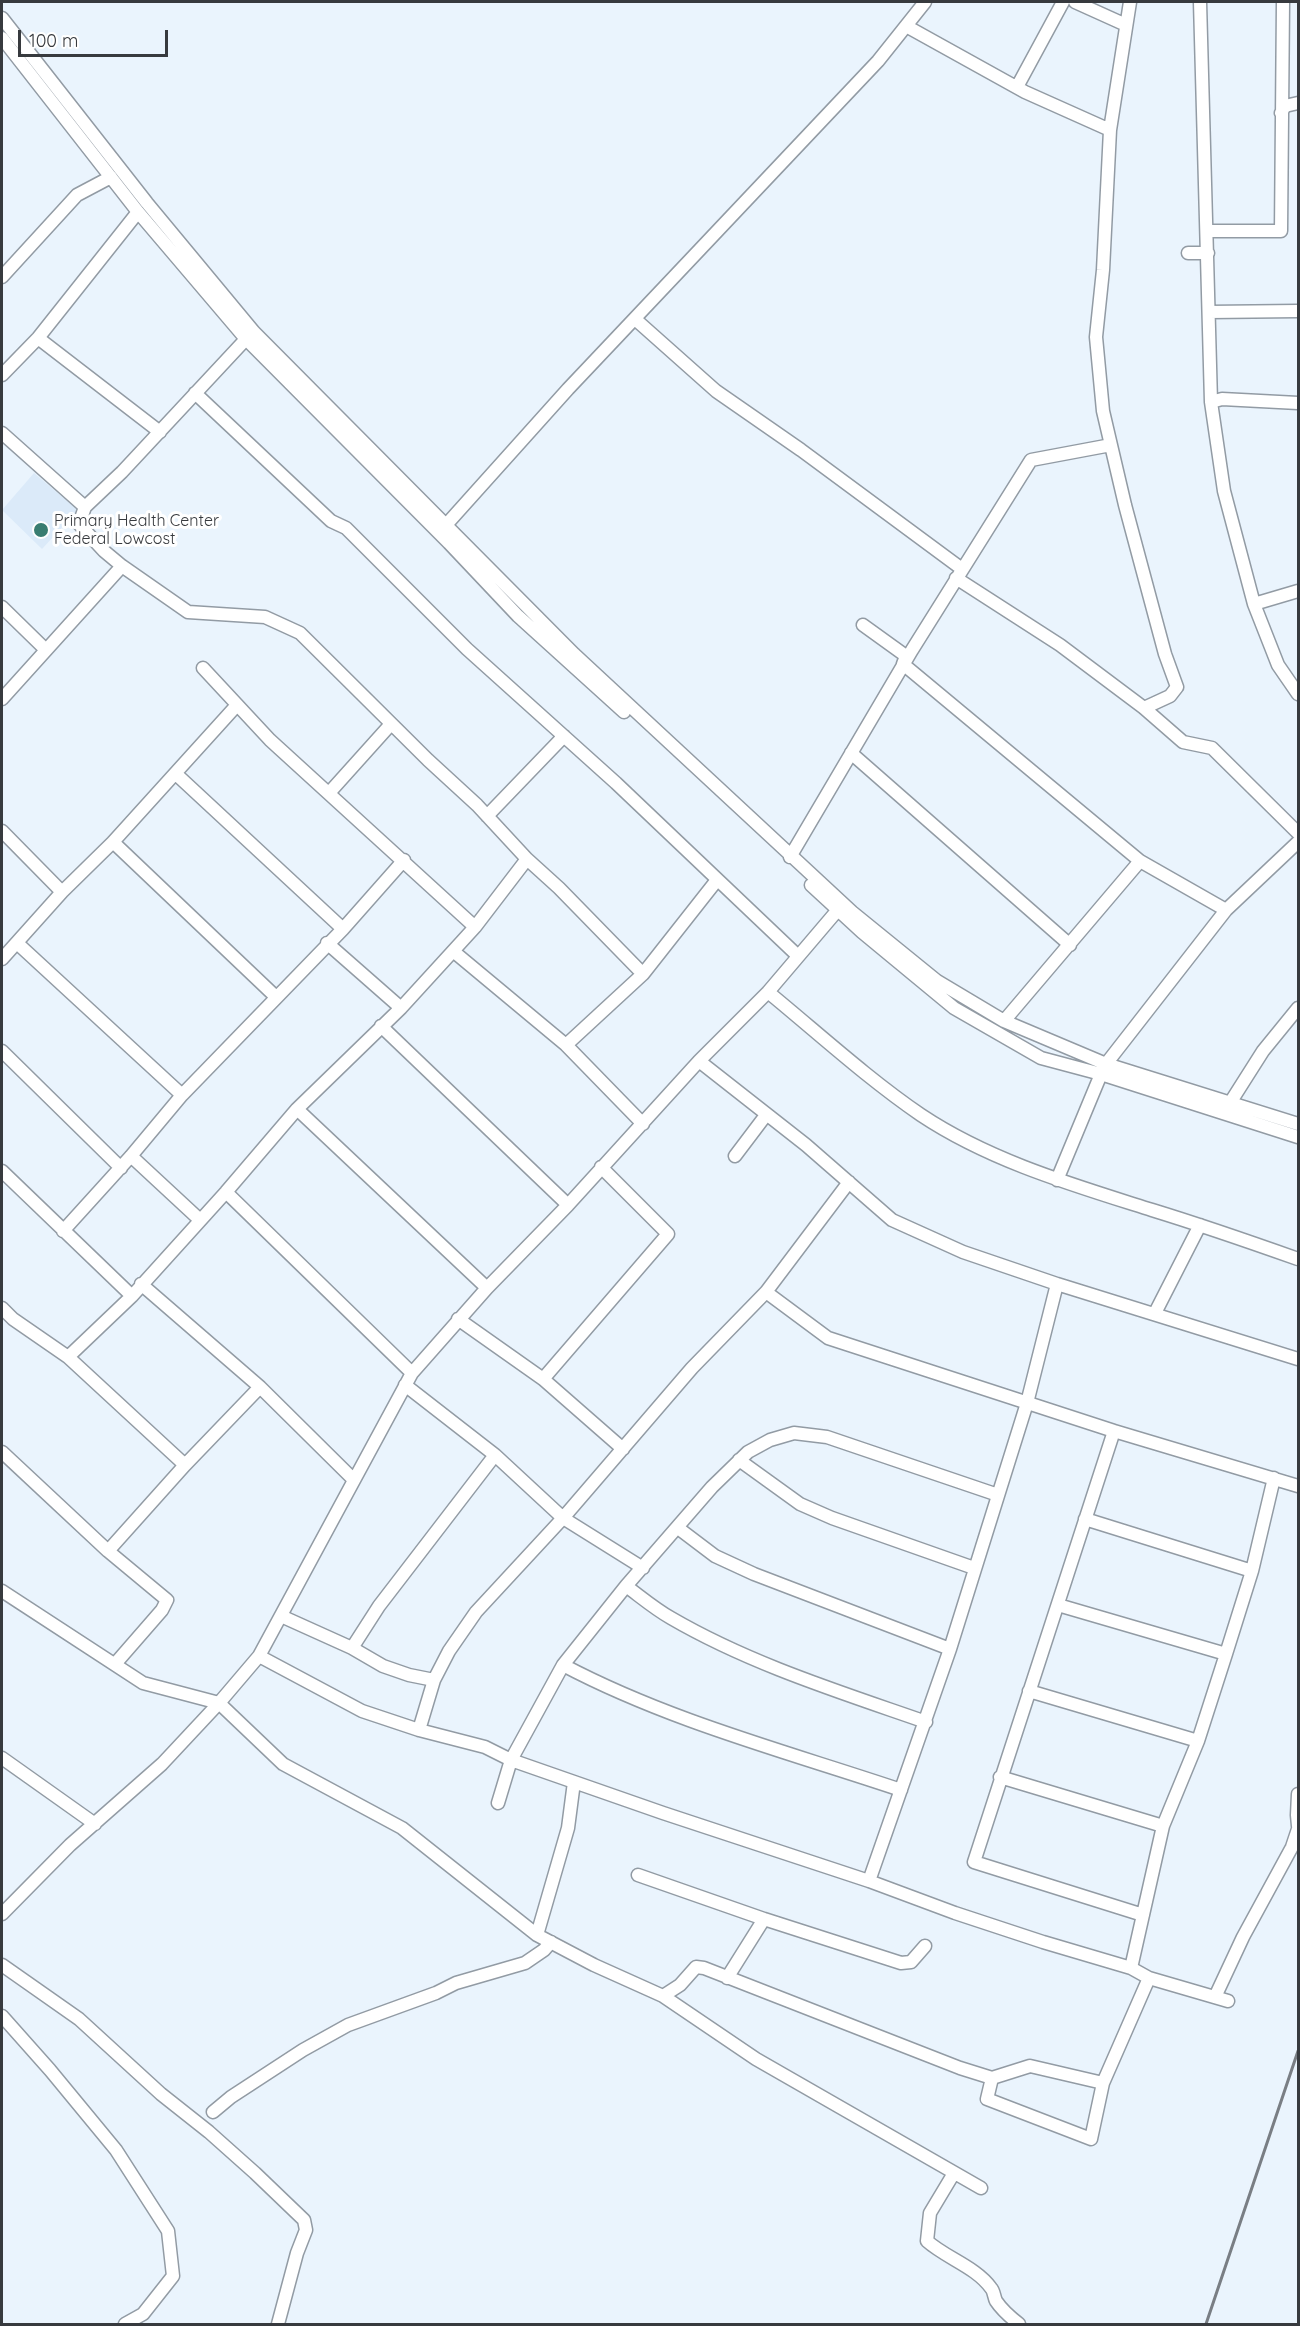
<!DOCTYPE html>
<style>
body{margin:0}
#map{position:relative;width:1300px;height:2326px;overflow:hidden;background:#eaf4fd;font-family:Quicksand,sans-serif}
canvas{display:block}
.frame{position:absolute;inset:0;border:3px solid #373a3e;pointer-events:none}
.scale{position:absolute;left:18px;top:30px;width:150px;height:27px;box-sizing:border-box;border:3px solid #373a3e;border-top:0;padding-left:8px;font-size:18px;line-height:21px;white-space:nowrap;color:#373a3e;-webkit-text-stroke:4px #fff;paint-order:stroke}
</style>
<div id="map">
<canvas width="1300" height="2326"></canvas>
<div class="frame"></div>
<div class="scale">100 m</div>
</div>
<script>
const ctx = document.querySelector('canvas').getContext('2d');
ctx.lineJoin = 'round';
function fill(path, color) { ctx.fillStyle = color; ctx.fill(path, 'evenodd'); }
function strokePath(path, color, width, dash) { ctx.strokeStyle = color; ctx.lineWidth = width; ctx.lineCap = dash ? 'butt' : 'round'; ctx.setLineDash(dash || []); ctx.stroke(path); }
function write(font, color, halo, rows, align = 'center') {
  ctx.font = font + ' Quicksand,sans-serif'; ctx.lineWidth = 6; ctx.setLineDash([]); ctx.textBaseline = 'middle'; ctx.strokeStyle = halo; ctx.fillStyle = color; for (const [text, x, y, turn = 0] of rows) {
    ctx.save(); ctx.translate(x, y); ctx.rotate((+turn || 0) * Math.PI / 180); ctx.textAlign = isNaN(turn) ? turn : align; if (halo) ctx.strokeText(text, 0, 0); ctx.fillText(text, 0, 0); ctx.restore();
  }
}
fill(new Path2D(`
 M34,473L78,510L42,549L2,510Z`), '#dbeaf9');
const minor = new Path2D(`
 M1075,2L1126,25
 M1130,2L1110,130L1103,270L1096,337L1103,411L1125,505L1165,654L1177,687L1170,696L1144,708
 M1200,2L1211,402L1224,491L1254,604L1278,665L1298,694
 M2,18L147,203L254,332L574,654L852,912L937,981L1004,1021L1106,1064L1298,1124
 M906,26L1025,92L1110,130
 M2,38L138,212L246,339L449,543L518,616L624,712
 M1017,87L1063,2
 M1281,113L1285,106L1298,103
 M1207,231H1281L1283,2
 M1188,253H1208
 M2,277L77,195L111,177
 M1209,312L1298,311
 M635,319L716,391L801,450L962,569
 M38,338L160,432
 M246,339L122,472L85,507L79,524L104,551L122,566L188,612L265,617L300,633L428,760L477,805L527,859L559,888L643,974
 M2,375L38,338L138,212
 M195,393L331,521L346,528L467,649L616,783L798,956
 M1211,402L1222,399L1298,403
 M2,433L85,507
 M446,525L568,389L878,61L925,2
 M956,578L1060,645L1144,708L1183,742L1212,748L1298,833
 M1254,604L1298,591
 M2,607L46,650
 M863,625L906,656L903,664L1140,861L1226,910
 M203,668L270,740L475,927
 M2,699L122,566
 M851,753L1070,945
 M176,774L343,929
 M329,793L391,724
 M487,816L564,736
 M2,831L62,892
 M113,842L276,997
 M790,857L912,650L1031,460L1111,445
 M811,885L862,932L954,1008L1041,1058L1101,1074L1298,1137
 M17,943L182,1095
 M327,943L401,1008
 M453,951L566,1045L643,1124
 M2,959L62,892L113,842L237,705
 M768,992C818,1033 867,1078 921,1115C990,1161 1073,1185 1152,1210C1201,1225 1250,1242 1298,1259
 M1004,1021L1140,861
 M381,1026L568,1205
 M566,1045L643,974L717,880
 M2,1051L121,1168
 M699,1061L806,1145L892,1220L963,1252L1057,1284L1298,1359
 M1106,1064L1226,910L1298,842
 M1230,1103L1263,1051L1298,1008
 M297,1109L487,1288
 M131,1156L200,1220
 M735,1156L766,1115
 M2,1171L132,1296
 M1057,1180L1101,1074
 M226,1192L412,1373
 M63,1231L131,1156L182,1095L343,929L404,860
 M141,1284L260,1387L354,1480
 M766,1292L828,1338L1114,1431L1298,1486
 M2,1308L13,1319L68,1357L185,1465
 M1155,1313L1200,1225
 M458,1319L543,1379L623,1449
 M68,1357L132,1296L226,1192L297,1109L401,1008L475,927L527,859
 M543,1379L668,1234L601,1167
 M405,1385L495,1455L563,1518L643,1568
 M1114,1431L974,1862L1143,1915
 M2,1452L108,1551L167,1600L162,1610L115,1664
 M739,1460L800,1504L832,1518L974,1568
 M1085,1519L1252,1571
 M678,1528L715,1556L754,1574L950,1649
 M108,1551L185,1465L260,1387
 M626,1586C641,1597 655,1609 671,1618C750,1664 840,1692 926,1722
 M2,1591L143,1683L219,1703L283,1764L402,1828L537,1935L594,1965L663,1996L756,2059L981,2188
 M1058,1605L1226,1654
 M281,1616L352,1648L383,1666L409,1675L434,1680
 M352,1648L379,1606L495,1455
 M259,1656L362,1711L419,1730L485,1747L511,1760L663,1813L869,1881L955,1913L1043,1942L1131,1968L1149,1978L1228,2001
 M563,1665C669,1721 788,1752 901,1790
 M1029,1691L1198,1741
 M419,1730L434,1680L449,1651L476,1612L563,1518L692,1368L766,1292L849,1182
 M2,1758L95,1824
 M1000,1777L1163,1826
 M1298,1794L1297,1815L1298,1826
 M498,1803L511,1760L563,1665L626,1586L712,1487L748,1452L770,1440L794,1433L827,1437L998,1495
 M638,1875L764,1919L901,1963L911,1962L925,1946
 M869,1881L950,1649L1027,1403L1057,1284
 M2,1914L70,1845L162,1764L219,1703L259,1656L412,1373L487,1288L568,1205L699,1061L768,992L842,905
 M537,1935L568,1828L574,1782
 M2,1965L79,2019L161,2094L209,2132L255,2173L304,2220L306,2230L297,2253L278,2324
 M1131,1968L1163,1826L1198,1741L1226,1654L1252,1571L1274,1478
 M727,1978L764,1919
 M663,1996L680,1985L696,1967L704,1968L960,2068L992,2078L1030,2066L1103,2083
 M1215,1997L1243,1937L1292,1847L1298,1829
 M2,2016L50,2070L116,2150L168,2231L173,2276L143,2314L125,2324
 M992,2078L987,2099L1091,2139L1103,2083L1149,1978
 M213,2112L231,2097L303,2050L348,2025L436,1993L456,1983L525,1963L544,1950L551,1942
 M954,2173L930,2213L927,2241C946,2258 976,2267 991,2288C994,2291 994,2297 996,2301C1002,2310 1010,2317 1019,2324`);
strokePath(minor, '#929ba4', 15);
strokePath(minor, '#fff', 12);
strokePath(new Path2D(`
 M1206,2324L1298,2051`), '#797e84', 3);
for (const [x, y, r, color] of [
 [41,530,8,"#397d71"]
]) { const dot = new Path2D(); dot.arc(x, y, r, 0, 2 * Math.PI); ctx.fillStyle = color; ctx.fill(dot); strokePath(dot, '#fff', 2); }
write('16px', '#373a3e', '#fff', [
 ["Primary Health Center",54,521],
 ["Federal Lowcost",54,539]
], 'left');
</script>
